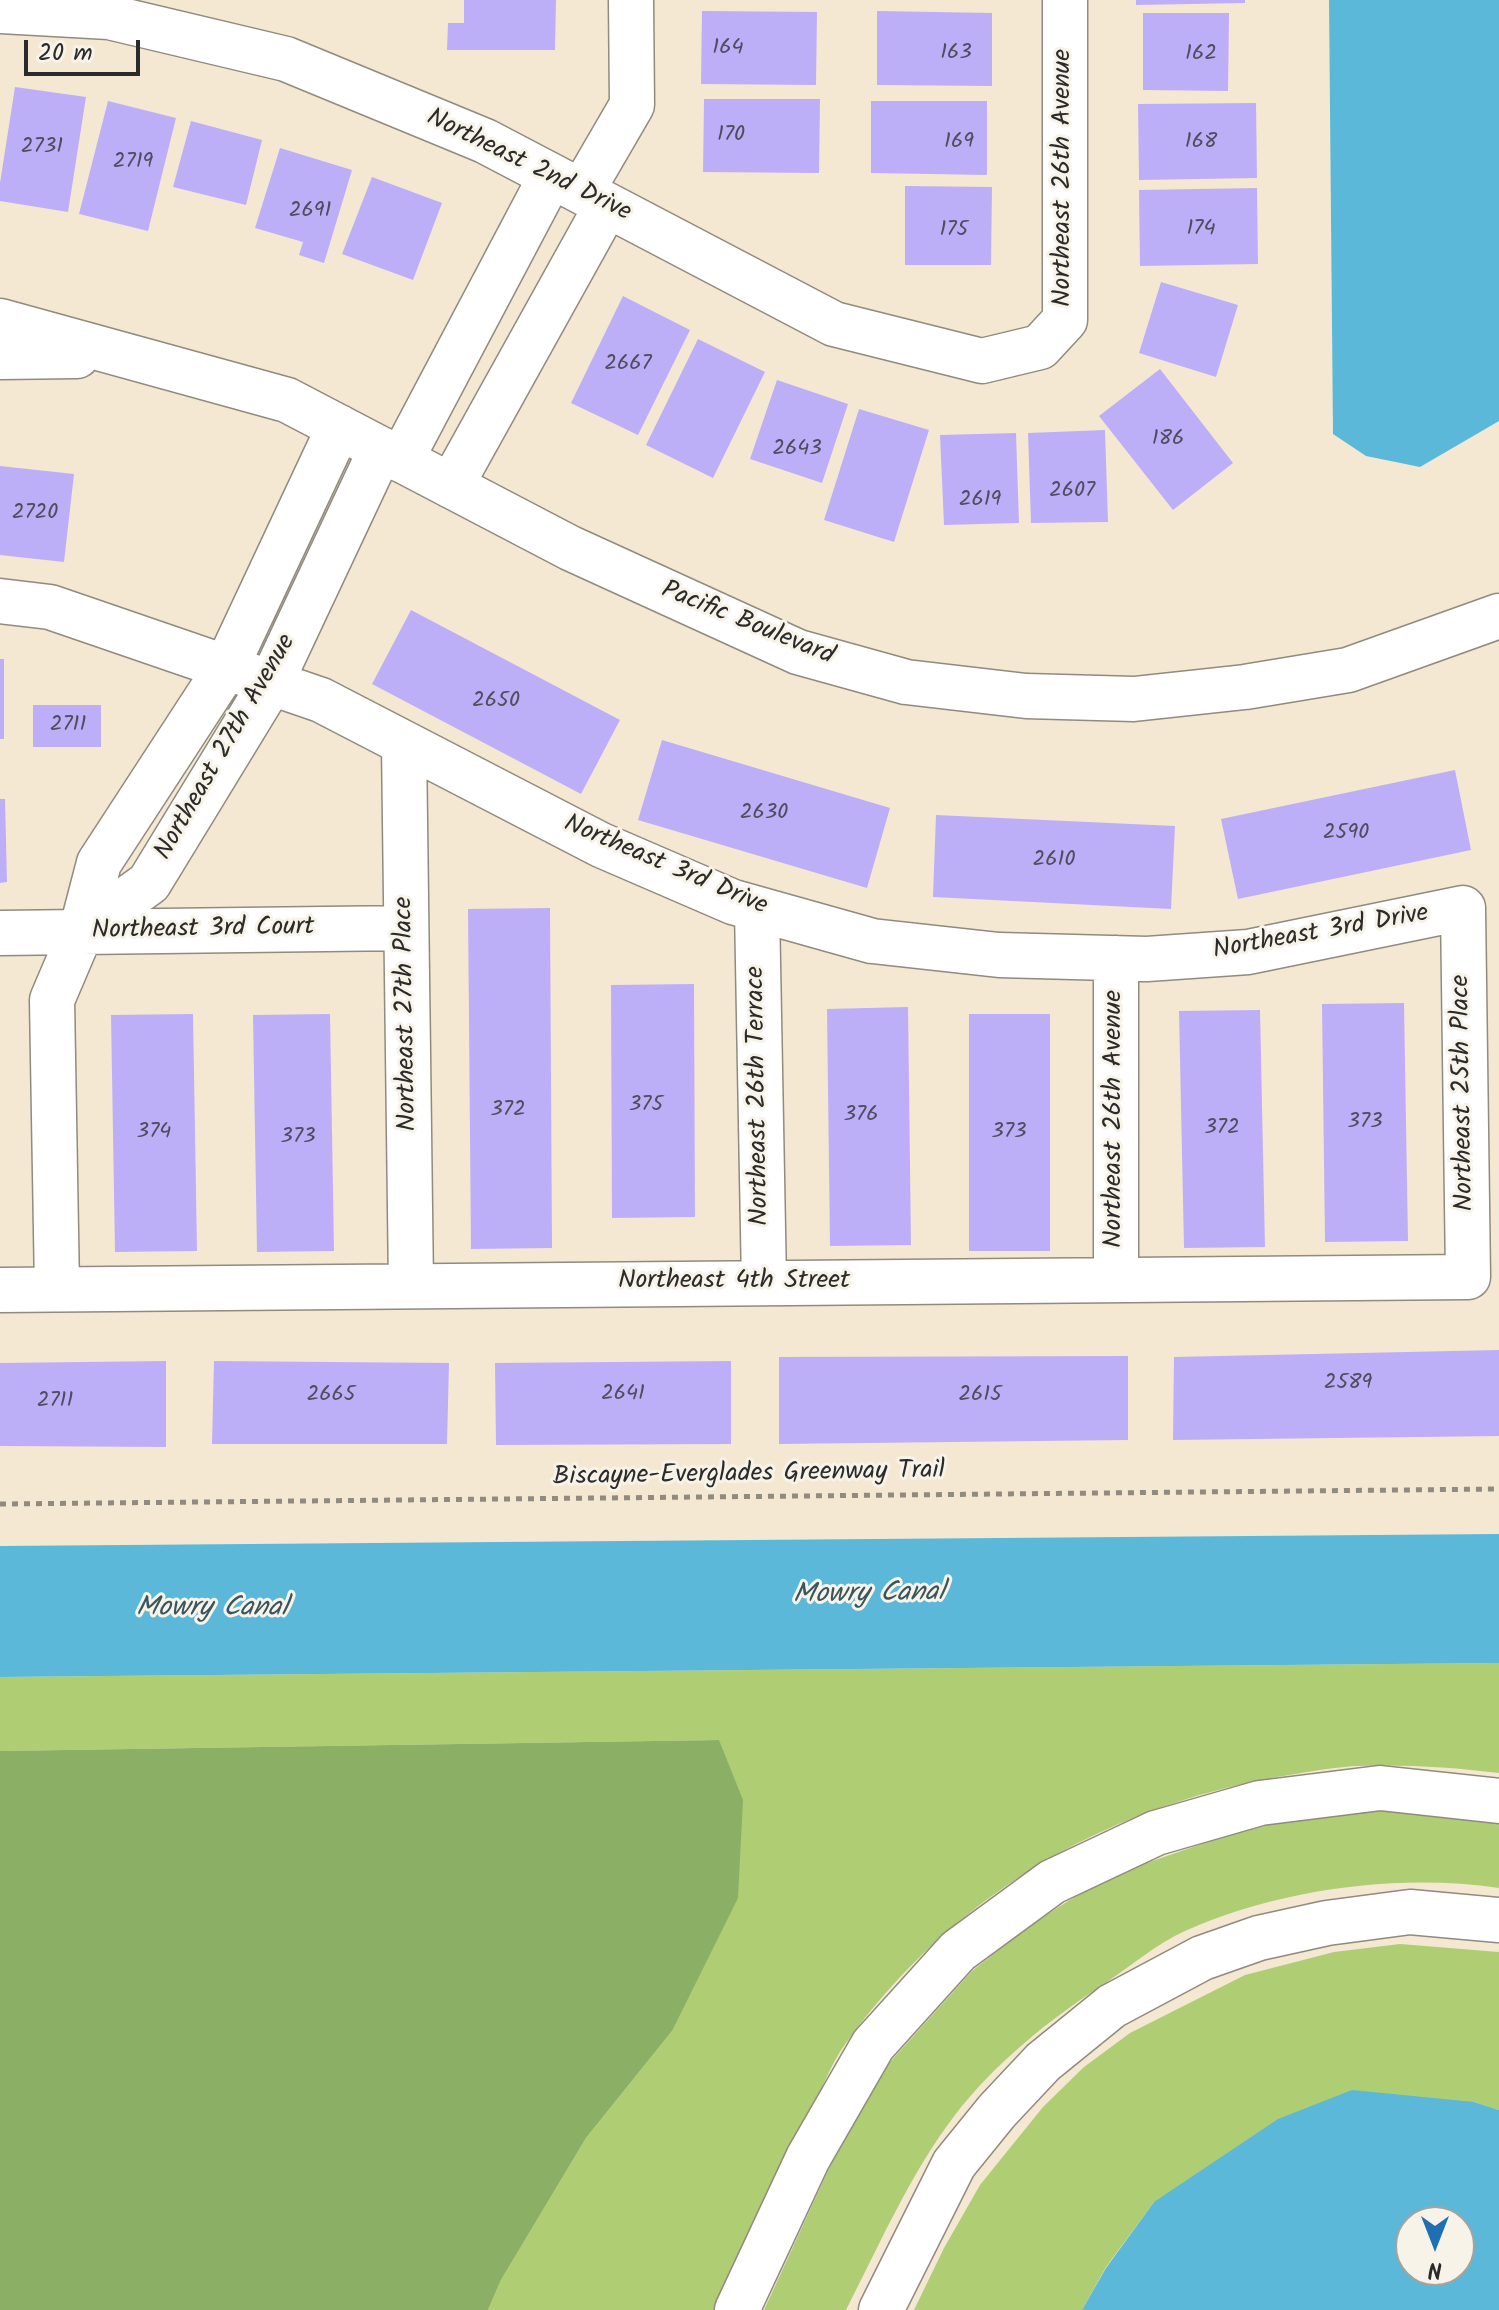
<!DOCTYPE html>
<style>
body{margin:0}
#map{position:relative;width:1499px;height:2310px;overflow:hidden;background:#f4e8d3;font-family:Kalam,sans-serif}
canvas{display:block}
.north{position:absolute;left:1395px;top:2206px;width:80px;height:80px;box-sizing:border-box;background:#f7f3e8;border:2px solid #a5a39c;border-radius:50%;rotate:180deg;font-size:22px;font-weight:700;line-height:32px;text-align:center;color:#2b2b2b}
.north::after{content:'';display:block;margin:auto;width:28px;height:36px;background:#1f6fb2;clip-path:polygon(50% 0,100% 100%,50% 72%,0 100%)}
.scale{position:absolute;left:24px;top:40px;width:116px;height:36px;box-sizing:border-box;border:4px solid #2b2b2b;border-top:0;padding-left:10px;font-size:24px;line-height:28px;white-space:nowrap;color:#2b2b2b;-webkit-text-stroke:6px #f7f3e8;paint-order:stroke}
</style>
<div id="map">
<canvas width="1499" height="2310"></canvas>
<div class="north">N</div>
<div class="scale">20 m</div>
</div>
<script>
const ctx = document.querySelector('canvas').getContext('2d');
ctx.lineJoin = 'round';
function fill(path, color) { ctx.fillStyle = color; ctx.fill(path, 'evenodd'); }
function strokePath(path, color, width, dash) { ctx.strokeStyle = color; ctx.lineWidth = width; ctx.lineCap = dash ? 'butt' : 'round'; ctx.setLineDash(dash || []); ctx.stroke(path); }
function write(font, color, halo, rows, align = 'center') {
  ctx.font = font + ' Kalam,sans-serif'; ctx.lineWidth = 6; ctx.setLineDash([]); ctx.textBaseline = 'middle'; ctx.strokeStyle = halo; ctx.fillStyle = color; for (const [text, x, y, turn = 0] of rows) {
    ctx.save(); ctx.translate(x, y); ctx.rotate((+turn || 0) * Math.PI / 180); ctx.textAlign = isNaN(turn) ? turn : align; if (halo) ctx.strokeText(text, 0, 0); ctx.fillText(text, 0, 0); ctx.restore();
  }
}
fill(new Path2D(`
 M1499,1663V1773C1452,1767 1402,1764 1354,1766C1328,1768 1302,1773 1277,1777C1100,1809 952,1897 846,2043C829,2066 818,2098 806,2124C776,2186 747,2247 719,2310H488L501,2280L586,2138L672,2031L719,1740L0,1751V1677Z
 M1384,1809L1499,1816V1888C1398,1873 1279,1889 1185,1931C1156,1944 1131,1966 1104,1984C1050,2019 995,2063 955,2115C910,2174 880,2244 846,2310H764L833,2160L867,2099L890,2062L972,1971L1032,1924L1081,1893L1129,1869L1228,1835L1305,1816Z
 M1400,1944L1499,1952V2110L1474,2102L1154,2202L1106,2267L1082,2310H914L944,2248L980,2185L1043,2107L1084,2067L1130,2033L1245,1975L1334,1952Z`), '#afcd73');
fill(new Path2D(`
 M719,1740L743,1800L738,1898L672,2031L586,2138L501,2280L488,2310H0V1751Z`), '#8bb065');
fill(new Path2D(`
 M1329,0H1499V421L1420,467L1366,456L1333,434Z
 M1499,1534V1663L0,1677V1546Z
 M1352,2090L1474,2102L1499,2110V2310H1082L1106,2268L1154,2202L1278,2119ZM1411,2222H1459V2270H1411Z`), '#5bb8d9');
fill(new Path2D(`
 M464,0H556L555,50H447L448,23H464Z
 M1136,0H1245V3L1136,5Z
 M702,11L817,12L816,85L701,84Z
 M877,11L992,13V86L877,85Z
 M1143,13H1229L1228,91L1143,90Z
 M15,87L86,97L68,212L0,201V183Z
 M704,99H820L819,173L703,172Z
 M108,101L176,118L148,231L79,214Z
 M871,101H987V175L871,173Z
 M1256,103L1257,178L1139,180L1138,104Z
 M191,121L262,140L246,205L173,187Z
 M280,148L352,170L324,263L299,255L303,242L255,228Z
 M372,177L442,203L413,280L342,254Z
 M905,186L992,187L991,265H905Z
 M1257,188L1258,264L1140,266L1139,190Z
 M1161,282L1238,305L1216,377L1139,353Z
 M623,296L690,330L638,435L571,403Z
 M698,339L765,372L713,478L646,445Z
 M1160,369L1233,463L1173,510L1099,416Z
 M777,380L848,404L822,483L750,459Z
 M859,409L929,430L894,542L824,520Z
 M1105,430L1108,522L1031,523L1028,433Z
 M1016,433L1019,523L944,525L940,435Z
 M0,466L74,474L64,562L0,555Z
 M411,610L620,720L581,794L372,684Z
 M0,659H4V739H0Z
 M33,705H101V747H33Z
 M662,740L890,808L867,888L638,820Z
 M1455,770L1471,850L1238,899L1221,819Z
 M0,799H5L7,882L0,883Z
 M936,815L1175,826L1171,909L933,897Z
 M550,908L552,1248L471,1249L468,909Z
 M694,984L695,1217L612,1218L611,985Z
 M1404,1003L1408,1241L1325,1242L1322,1004Z
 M908,1007L911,1245L830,1246L827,1009Z
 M1260,1010L1265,1247L1184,1248L1179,1011Z
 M193,1014L197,1251L115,1252L111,1015Z
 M330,1014L334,1251L257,1252L253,1015Z
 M969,1014H1050V1251H969Z
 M1499,1350V1436L1173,1440L1174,1357Z
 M1128,1356V1440L779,1444V1357Z
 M166,1361V1447L0,1446V1363Z
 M214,1361L449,1363L447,1444H212Z
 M731,1361V1444L496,1445L495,1363Z`), '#bdaff7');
const minor = new Path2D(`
 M0,11L109,17L286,59L485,141L834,324L982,361L1040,347L1065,320V0
 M582,191L632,105L631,0
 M0,321L287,400L570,548L798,652L906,682L1026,696L1134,699L1245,687L1348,670L1499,616
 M0,357L77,356
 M401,460L551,176
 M451,486L607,205
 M0,601L50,607L321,700L601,845L733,902L872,941L999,955L1147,959L1248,952L1463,908L1468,1277L0,1290
 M404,743L411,1286
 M757,909L764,1283
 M81,932L149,883L271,683L381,449
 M0,933L406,928
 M1116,958V1280
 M57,1289L52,1000L81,932L99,863L226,668L339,427`);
const motorway = new Path2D(`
 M737,2310L808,2158L873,2045L958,1951L1052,1882L1156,1833L1260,1803L1380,1788L1499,1801
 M881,2310L954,2164L997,2111L1043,2062L1112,2006L1202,1958L1259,1938L1327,1923L1410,1912L1499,1920`);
strokePath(minor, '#908a7f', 47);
strokePath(motorway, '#908a7f', 47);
strokePath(new Path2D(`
 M0,1504L1499,1489`), '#908a7f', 5, [6, 6]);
strokePath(minor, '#fff', 44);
strokePath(motorway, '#fff', 44);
write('22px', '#504c5e', null, [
 ["164",728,49],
 ["163",956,54],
 ["162",1201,55],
 ["170",731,136],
 ["169",959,143],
 ["168",1201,143],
 ["2731",42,148],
 ["2719",133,163],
 ["2691",310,212],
 ["174",1201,230],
 ["175",954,231],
 ["2667",628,365],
 ["186",1168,440],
 ["2643",797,450],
 ["2607",1072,492],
 ["2619",980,501],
 ["2720",35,514],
 ["2650",496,702],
 ["2711",68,726],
 ["2630",764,814],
 ["2590",1346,834],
 ["2610",1054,861],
 ["375",646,1106],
 ["372",508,1111],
 ["376",861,1116],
 ["373",1365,1123],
 ["372",1222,1129],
 ["374",154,1133],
 ["373",1009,1133],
 ["373",298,1138],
 ["2589",1348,1384],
 ["2641",623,1395],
 ["2665",331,1396],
 ["2615",980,1396],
 ["2711",55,1402]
]);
write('26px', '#2b2b2b', '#f7f3e8', [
 ["Northeast 2nd Drive",528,167,26],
 ["Northeast 26th Avenue",1065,178,-90],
 ["Pacific Boulevard",747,625,22],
 ["Northeast 27th Avenue",227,748,-60],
 ["Northeast 3rd Drive",665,867,23],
 ["Northeast 3rd Court",203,931,-1],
 ["Northeast 3rd Drive",1321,934,-10],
 ["Northeast 27th Place",408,1014,-91],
 ["Northeast 25th Place",1465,1093,-91],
 ["Northeast 26th Terrace",760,1096,-91],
 ["Northeast 26th Avenue",1116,1119,-90],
 ["Northeast 4th Street",734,1283],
 ["Biscayne-Everglades Greenway Trail",749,1476,-1]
]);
write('italic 28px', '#39555f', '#f7f3e8', [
 ["Mowry Canal",869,1596,-1],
 ["Mowry Canal",212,1610]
]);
</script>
